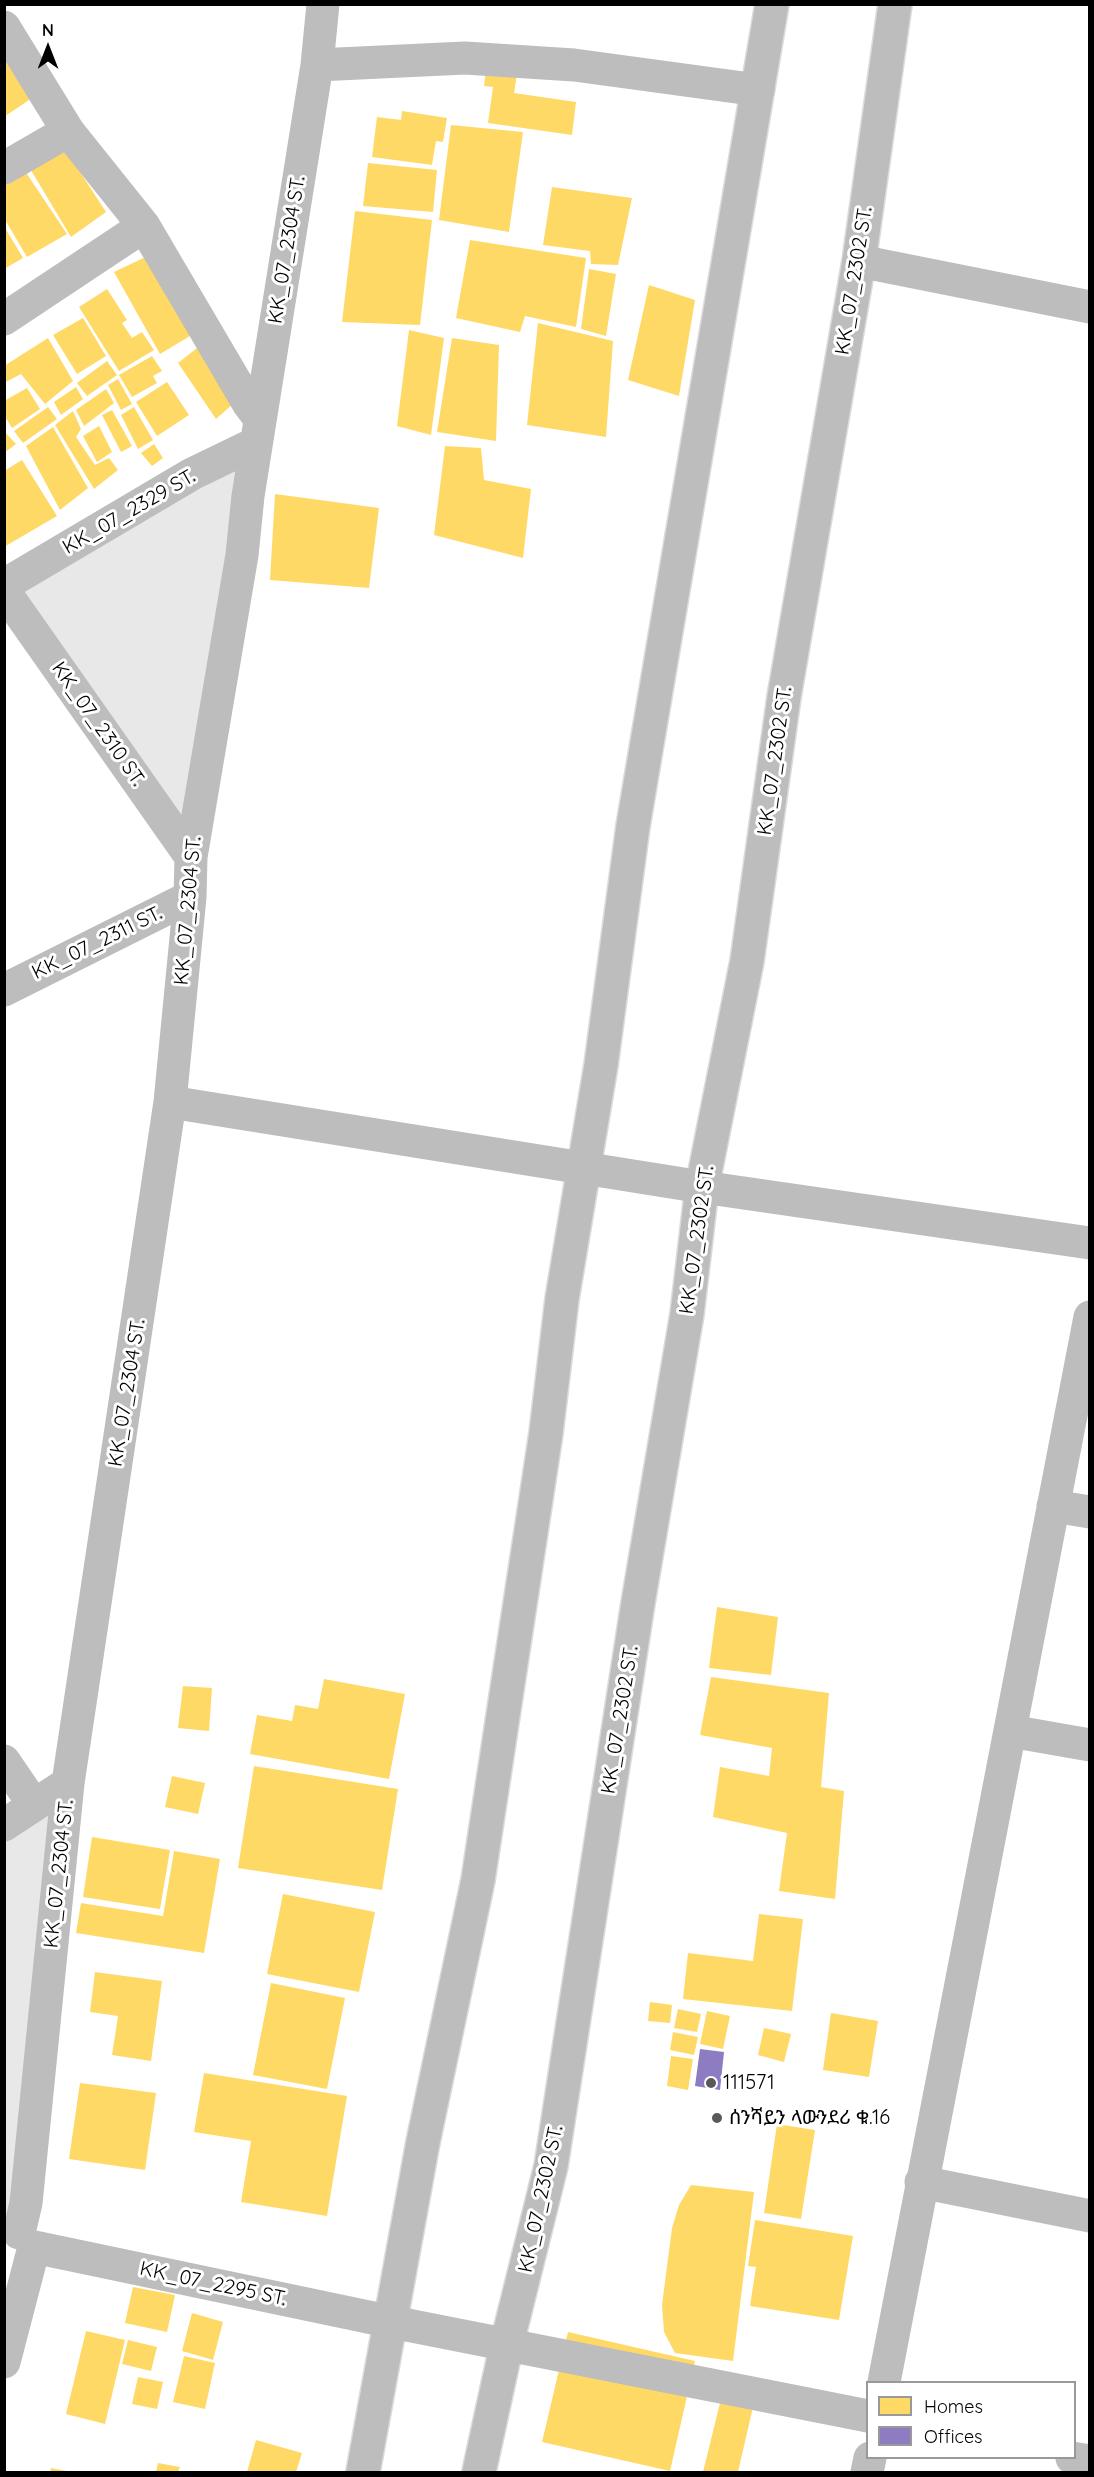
<!DOCTYPE html>
<meta charset="utf-8">
<style>
body{margin:0}
#map{position:relative;width:1094px;height:2477px;overflow:hidden;background:#fff;font-family:Quicksand,sans-serif}
canvas{display:block}
.frame{position:absolute;inset:0;border:6px solid #000;pointer-events:none}
.legend{position:absolute;left:866px;top:2381px;width:210px;height:78px;box-sizing:border-box;background:#fff;border:2px solid #999;margin:0;padding:8px 10px;list-style:none;font-size:18px;color:#000}
.legend li{display:flex;align-items:center;gap:12px;height:30px}
.legend b{width:30px;border:2px solid #999}
.north{position:absolute;left:18px;top:18px;width:60px;height:60px;-webkit-text-stroke:4px #fff;paint-order:stroke;rotate:0deg;font-size:16px;font-weight:700;line-height:24px;text-align:center;color:#000}
.north::after{content:'';display:block;margin:auto;width:21px;height:27px;background:#000;clip-path:polygon(50% 0,100% 100%,50% 72%,0 100%)}
</style>
<div id="map">
<canvas width="1094" height="2477"></canvas>
<div class="frame"></div>
<ul class="legend">
<li><b style="height:16px;background:#ffd966"></b>Homes</li>
<li><b style="height:16px;background:#8e7cc3"></b>Offices</li>
</ul>
<div class="north">N</div>
</div>
<script>
const ctx = document.querySelector('canvas').getContext('2d');
ctx.lineJoin = 'round';
function fill(path, color) { ctx.fillStyle = color; ctx.fill(path, 'evenodd'); }
function strokePath(path, color, width, dash) { ctx.strokeStyle = color; ctx.lineWidth = width; ctx.lineCap = dash ? 'butt' : 'round'; ctx.setLineDash(dash || []); ctx.stroke(path); }
function write(font, color, halo, rows, align = 'center') {
  ctx.font = font + ' Quicksand,"Noto Sans Ethiopic",sans-serif'; ctx.lineWidth = 6; ctx.setLineDash([]); ctx.textBaseline = 'middle'; ctx.strokeStyle = halo; ctx.fillStyle = color; for (const [text, x, y, turn = 0] of rows) {
    ctx.save(); ctx.translate(x, y); ctx.rotate((+turn || 0) * Math.PI / 180); ctx.textAlign = isNaN(turn) ? turn : align; if (halo) ctx.strokeText(text, 0, 0); ctx.fillText(text, 0, 0); ctx.restore();
  }
}
fill(new Path2D(`
 M256,443L191,857L5,591Z
 M68,1783L19,2233L4,2213V1825Z`), '#e8e8e8');
fill(new Path2D(`
 M4,48L32,98L4,117Z
 M487,63L518,68L514,93L576,102L572,135L488,123L493,87L484,86Z
 M402,111L447,118L443,142L436,141L432,165L372,157L377,117L401,120Z
 M451,125L523,132L509,232L439,220Z
 M60,141L106,212L71,237L26,162Z
 M368,163L437,170L433,212L363,206Z
 M21,165L67,234L27,257L4,218V175Z
 M552,187L632,198L618,265L591,264L590,251L543,245Z
 M355,211L432,220L420,325L342,322Z
 M4,226L23,258L4,269Z
 M470,240L586,258L576,327L525,316L520,332L456,318Z
 M154,253L200,330L160,354L114,272Z
 M589,269L616,274L606,336L581,329Z
 M649,285L695,300L679,396L628,380Z
 M107,289L127,320L122,323L132,338L142,332L154,350L119,371L79,307Z
 M83,318L106,356L77,374L53,335Z
 M538,323L613,341L606,437L527,425Z
 M409,330L444,338L431,435L397,426Z
 M48,338L73,381L45,404L21,374L4,383V366Z
 M452,338L499,345L496,441L437,432Z
 M197,348L234,403L216,419L178,363Z
 M152,356L162,371L153,376L157,383L132,397L119,375Z
 M107,361L117,375L87,396L77,383Z
 M118,379L132,404L121,410L108,385Z
 M167,382L189,415L157,436L136,402Z
 M76,387L83,399L61,415L54,402Z
 M27,388L40,409L12,428L4,415V401Z
 M106,389L114,403L84,426L76,410Z
 M48,407L57,419L23,443L14,431Z
 M134,407L153,440L138,449L121,415Z
 M112,410L132,446L121,452L102,415Z
 M73,411L81,429L76,437L95,465L109,458L118,470L94,489L55,425Z
 M99,426L112,452L97,462L83,436Z
 M53,427L88,488L60,510L26,446Z
 M4,431L16,444L4,453Z
 M154,444L163,458L152,466L141,453Z
 M445,446L481,448L484,480L531,489L523,558L434,535Z
 M22,460L57,516L4,547V471Z
 M275,494L379,508L369,588L270,580Z
 M717,1607L778,1617L771,1675L709,1668Z
 M711,1677L829,1693L821,1787L844,1791L835,1899L779,1891L787,1833L713,1817L720,1767L769,1776L772,1748L700,1735Z
 M324,1679L405,1694L389,1779L250,1754L257,1715L292,1721L295,1705L318,1709Z
 M183,1686L212,1688L209,1731L178,1728Z
 M254,1766L398,1789L382,1890L238,1868Z
 M172,1776L205,1783L198,1814L165,1807Z
 M92,1837L170,1850L160,1909L83,1897Z
 M174,1851L220,1859L204,1953L76,1933L81,1903L163,1916Z
 M283,1894L375,1912L359,1992L267,1974Z
 M759,1914L803,1919L792,2011L683,1999L688,1953L753,1961Z
 M95,1972L162,1981L151,2061L112,2055L118,2016L90,2012Z
 M271,1983L345,1998L327,2089L253,2075Z
 M650,2002L672,2005L670,2023L648,2021Z
 M678,2009L701,2014L697,2032L674,2028Z
 M707,2011L730,2016L723,2049L700,2044Z
 M831,2013L878,2021L869,2077L823,2070Z
 M764,2028L791,2034L784,2062L758,2055Z
 M673,2032L698,2037L694,2055L670,2050Z
 M671,2056L693,2059L688,2090L667,2086Z
 M204,2073L347,2096L327,2216L241,2202L251,2141L194,2132Z
 M80,2083L156,2093L145,2170L69,2159Z
 M777,2124L815,2130L801,2219L764,2213Z
 M691,2185L754,2192L733,2361L675,2353L664,2332L662,2305L672,2228L679,2205Z
 M755,2220L853,2236L839,2320L750,2306L756,2267L748,2266Z
 M133,2287L175,2295L167,2332L125,2323Z
 M192,2313L223,2322L213,2360L182,2351Z
 M86,2331L125,2340L105,2424L66,2414Z
 M568,2332L695,2361L670,2471L542,2442Z
 M128,2340L157,2347L151,2371L122,2364Z
 M184,2356L215,2363L205,2409L173,2402Z
 M138,2377L163,2382L157,2409L132,2404Z
 M721,2399L753,2407L738,2472H703Z
 M256,2440L302,2453L296,2472H247Z
 M158,2463L180,2467L178,2472H156Z
 M51,2468L67,2471V2472H50Z`), '#ffd966');
fill(new Path2D(`
 M700,2049L724,2052L720,2090L695,2086Z`), '#8e7cc3');
const primary = new Path2D(`
 M363,2472L423,2142L478,1880L546,1433L562,1299L601,1065L633,826L772,4
 M479,2472L507,2343L551,2166L638,1603L687,1314L702,1187L747,961L784,697L859,261L895,4`);
strokePath(primary, '#dbdbdb', 36);
strokePath(new Path2D(`
 M4,27L68,131L144,226L248,403L260,419
 M317,65L465,58L574,65L758,90
 M4,168L68,131
 M859,261L1090,307
 M4,319L144,226
 M4,585L192,474L256,443
 M4,591L191,857
 M4,990L190,897
 M170,1102L702,1187L1090,1243
 M1053,1506L1090,1512
 M1010,1731L1090,1745
 M4,1761L34,1805
 M4,1825L68,1783
 M921,2182L1090,2216
 M19,2233L26,2203L68,1783L170,1102L190,897L191,857L242,555L248,496L317,65L323,4
 M34,2247L392,2322L868,2416
 M4,2362L34,2247
 M884,2382L1090,1317
 M1072,2458L1090,2461
 M867,2472L870,2458`), '#bdbdbd', 33);
strokePath(primary, '#bdbdbd', 33);
for (const [x, y, r, color] of [
 [711,2083,6,"#595959"],
 [717,2118,6,"#595959"]
]) { const dot = new Path2D(); dot.arc(x, y, r, 0, 2 * Math.PI); ctx.fillStyle = color; ctx.fill(dot); strokePath(dot, '#fff', 2); }
write('20px', '#000', '#fff', [
 ["KK_07_2304 ST.",287,250,-81],
 ["KK_07_2302 ST.",854,281,-81],
 ["KK_07_2329 ST.",129,512,-30],
 ["KK_07_2310 ST.",98,724,55],
 ["KK_07_2302 ST.",775,761,-82],
 ["KK_07_2304 ST.",188,911,-85],
 ["KK_07_2311 ST.",97,943,-26],
 ["KK_07_2302 ST.",697,1240,-82],
 ["KK_07_2304 ST.",127,1393,-81],
 ["KK_07_2302 ST.",620,1720,-81],
 ["KK_07_2304 ST.",59,1874,-84],
 ["KK_07_2302 ST.",541,2199,-78],
 ["KK_07_2295 ST.",213,2284,12]
]);
write('20px', '#000', '#fff', [
 ["111571",723,2083],
 ["ሰንሻይን ላውንደሪ ቁ.16",729,2118]
], 'left');
</script>
